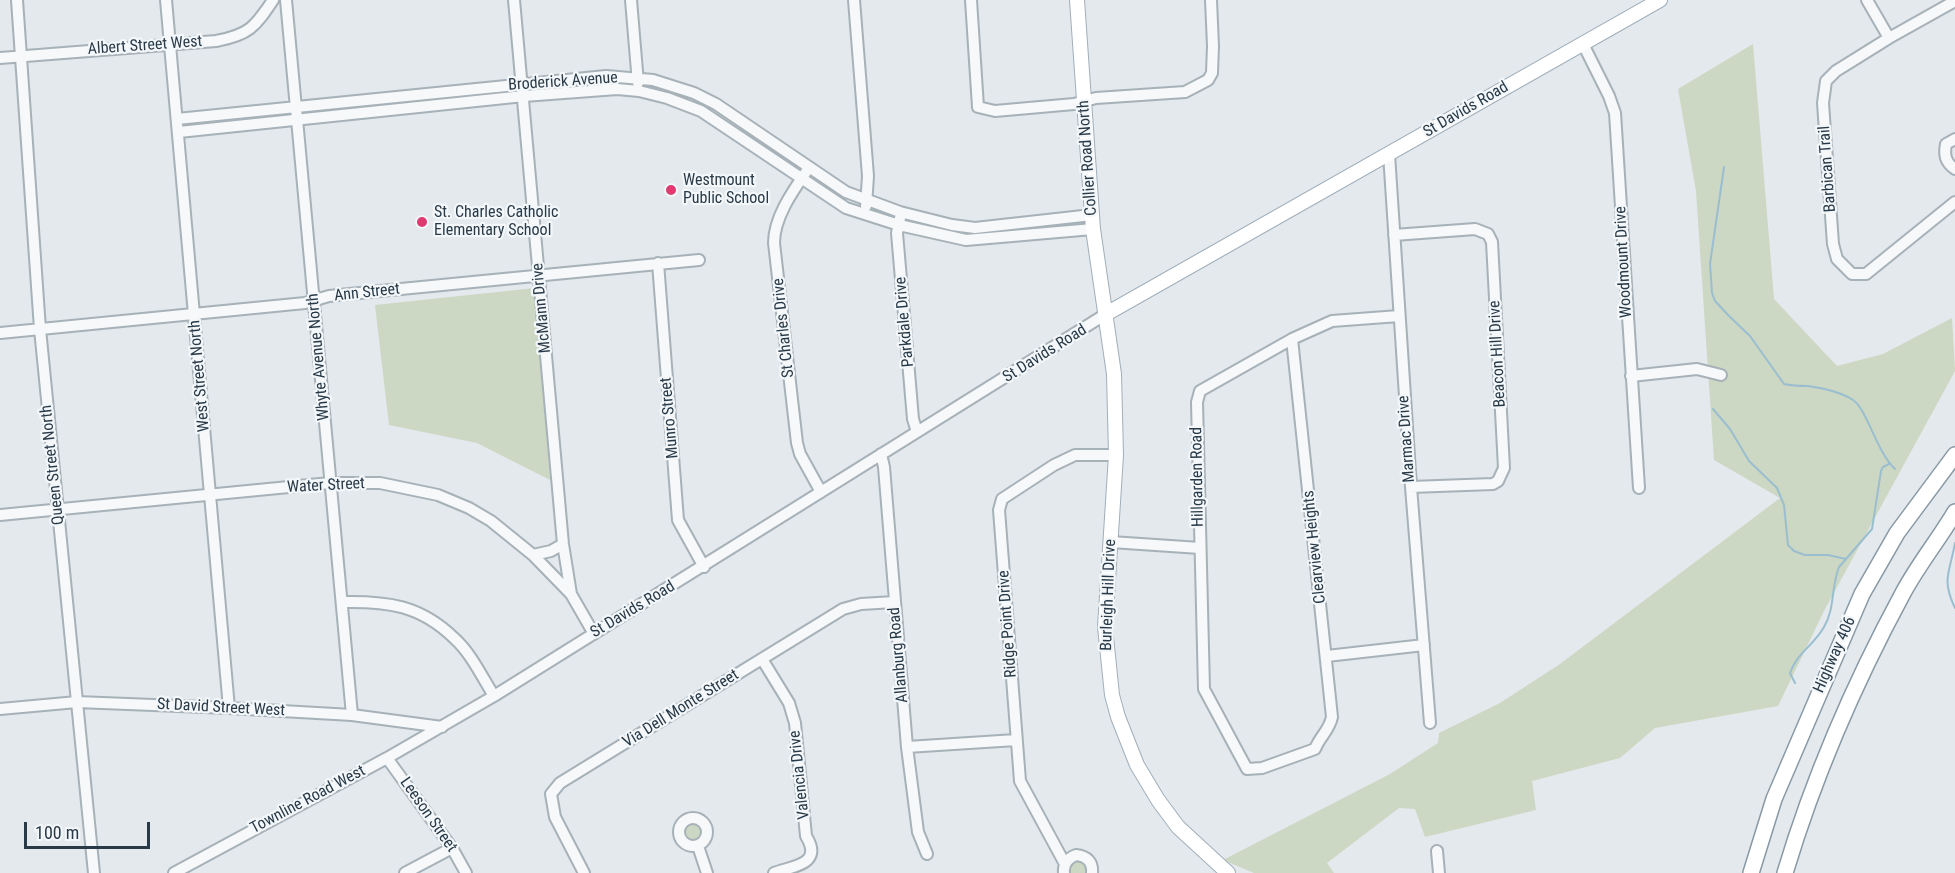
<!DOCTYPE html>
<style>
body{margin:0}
#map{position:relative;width:1955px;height:873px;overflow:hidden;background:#e3e9ed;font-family:"Roboto Condensed",sans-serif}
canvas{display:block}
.scale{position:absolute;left:24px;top:822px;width:126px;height:27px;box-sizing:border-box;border:3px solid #283947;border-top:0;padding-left:8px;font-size:18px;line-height:21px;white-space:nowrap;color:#283947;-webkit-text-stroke:4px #f3f7f9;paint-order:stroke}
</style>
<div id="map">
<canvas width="1955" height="873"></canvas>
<div class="scale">100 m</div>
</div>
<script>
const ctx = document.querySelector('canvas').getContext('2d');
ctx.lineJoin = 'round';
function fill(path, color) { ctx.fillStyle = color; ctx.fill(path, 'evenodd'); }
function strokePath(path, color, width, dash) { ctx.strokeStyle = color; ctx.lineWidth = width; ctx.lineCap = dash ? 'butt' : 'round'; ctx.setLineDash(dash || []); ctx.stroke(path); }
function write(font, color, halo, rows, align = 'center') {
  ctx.font = font + ' "Roboto Condensed",sans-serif'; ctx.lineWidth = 4.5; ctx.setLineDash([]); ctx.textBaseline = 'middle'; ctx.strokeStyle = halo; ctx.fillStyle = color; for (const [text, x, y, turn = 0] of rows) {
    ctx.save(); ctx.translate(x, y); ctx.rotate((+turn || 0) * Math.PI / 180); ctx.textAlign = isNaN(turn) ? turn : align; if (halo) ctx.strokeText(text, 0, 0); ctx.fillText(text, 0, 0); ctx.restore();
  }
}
fill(new Path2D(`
 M1753,44L1774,299L1837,366L1883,354L1952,318L1955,371L1825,609L1778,706L1655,728L1620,758L1532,781L1536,810L1425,837L1415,809L1399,808L1327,863L1334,873H1254L1223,860L1390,774L1438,743L1439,733L1500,703L1560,664L1780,498L1714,460L1696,191L1678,89Z
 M535,288L550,480L477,443L389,425L375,305Z
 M684 832a9 9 0 1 1 18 0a9 9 0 1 1-18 0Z
 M1076,860L1085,863L1087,867L1086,873H1070L1069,866Z`), '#ccd8c3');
strokePath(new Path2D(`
 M1724,167L1710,264L1712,293L1715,301L1729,316L1750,336L1784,384C1793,386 1800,386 1808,386C1822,388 1841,392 1853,400C1867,409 1877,453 1895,469
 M1713,409L1730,429L1749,461L1777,488L1784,505L1788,545L1794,551L1805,555H1828L1846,559
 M1955,543C1950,572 1941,579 1955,608
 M1795,683L1790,673C1797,653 1814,645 1824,627C1835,609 1831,587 1839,567L1872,529L1881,471L1883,467L1889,464`), '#9abed0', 2);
const minor = new Path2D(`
 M17,0L40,329L94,873
 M166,0L229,708
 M286,0L352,715
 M514,0L563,544L571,594
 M631,0L638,83
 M854,0L868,176L866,206
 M971,0L978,107L995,111L1074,104L1096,98L1185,92L1208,80L1212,73L1213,46L1211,0
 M1867,0L1889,38
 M1955,1L1889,38L1836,71L1826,81L1823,103L1833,244L1837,259L1852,274H1866L1955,202
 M1583,44L1609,96L1615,113L1639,488
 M0,58L216,41C249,35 255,27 273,0
 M177,119L606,76L653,80L694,93L716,104L846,192L900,212L952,225L975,228L1092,215
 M179,132L524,96L617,89L639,91L667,98L701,111L846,208L899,225L966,240L1093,229
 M1955,139L1946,144C1944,155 1945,162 1955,169
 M1389,154L1411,487L1430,723
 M806,172C792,192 774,218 774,243L797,443L800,454L821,492
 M900,218L897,233L913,419L917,432
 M1394,235L1475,229L1488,234L1492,242L1504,468L1498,481L1493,484L1411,487
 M658,263L678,520L704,567
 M0,333L305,303L329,296L699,260
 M1292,339L1332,717C1329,731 1320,736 1315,749L1262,768L1247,769L1204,689L1197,402L1200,391L1292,339L1332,321L1399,316
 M1631,376L1697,369L1721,375
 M881,454L884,467L907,747L918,832L927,854
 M0,515L330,483H380L438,495L469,508L491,521L533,555L571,594L594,634
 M1111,542L1200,548
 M533,555L551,551L563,544
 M342,602C387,601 420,605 454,638C471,653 482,677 494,696
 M1327,656L1424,645
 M762,659L789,703L795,723L806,836C824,865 792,866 774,873
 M0,709L77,702L229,708L352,715L442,727
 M907,747L1016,740
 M387,758L452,848L466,873
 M679 832a14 14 0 1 1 28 0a14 14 0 1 1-28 0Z
 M698,846L707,873
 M1437,851L1439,873
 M1065,864L1020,781L999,510L1002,499L1054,465L1075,455H1116
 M174,873L387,758L494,696L1106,314
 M405,873L452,848
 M584,873L555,817L551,794L560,783L843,609L861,604L894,602
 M1064,873C1063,864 1068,858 1076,855C1087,856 1093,862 1092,873`);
const major = new Path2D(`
 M1077,0L1093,229L1114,374L1116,455L1105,627L1112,695L1118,717L1137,765L1158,800L1178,827L1228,873
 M1106,314L1660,0`);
const highway = new Path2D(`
 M1751,873L1774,799L1862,594L1897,533L1955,455
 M1785,873C1814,776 1855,682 1903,593C1918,565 1939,539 1955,512`);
strokePath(minor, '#a7b1b8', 14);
strokePath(major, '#a1afba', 16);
strokePath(highway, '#8899a5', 18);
strokePath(minor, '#f6f8fa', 10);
strokePath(major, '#fff', 14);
strokePath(highway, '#fff', 15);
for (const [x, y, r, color] of [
 [671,190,6,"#de3b71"],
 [422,222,6,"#de3b71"]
]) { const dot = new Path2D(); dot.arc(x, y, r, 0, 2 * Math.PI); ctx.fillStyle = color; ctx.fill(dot); strokePath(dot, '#f3f7f9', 2); }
write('16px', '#283947', '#f3f7f9', [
 ["Albert Street West",145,46,-4],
 ["Broderick Avenue",563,82,-4],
 ["St Davids Road",1466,110,-30],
 ["Collier Road North",1088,158,-94],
 ["Barbican Trail",1828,169,-94],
 ["Woodmount Drive",1624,262,-93],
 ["Ann Street",367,293,-6],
 ["McMann Drive",542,308,-95],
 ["Parkdale Drive",905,322,-95],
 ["St Charles Drive",784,328,-96],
 ["St Davids Road",1045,354,-32],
 ["Beacon Hill Drive",1498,354,-93],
 ["Whyte Avenue North",319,357,-95],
 ["West Street North",200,376,-95],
 ["Munro Street",670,418,-95],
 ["Marmac Drive",1407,439,-94],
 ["Queen Street North",53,465,-96],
 ["Hillgarden Road",1198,477,-91],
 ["Water Street",326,486,-3],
 ["Clearview Heights",1315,547,-96],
 ["Burleigh Hill Drive",1109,595,-88],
 ["St Davids Road",633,610,-31],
 ["Ridge Point Drive",1008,624,-94],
 ["Allanburg Road",899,655,-95],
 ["Highway 406",1835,655,-66],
 ["St David Street West",221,708,3],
 ["Via Dell Monte Street",681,709,-32],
 ["Valencia Drive",800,775,-96],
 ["Townline Road West",308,800,-28],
 ["Leeson Street",428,815,55]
]);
write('16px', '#283947', '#f3f7f9', [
 ["Westmount",683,181],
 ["Public School",683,199],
 ["St. Charles Catholic",434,213],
 ["Elementary School",434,231]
], 'left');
</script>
